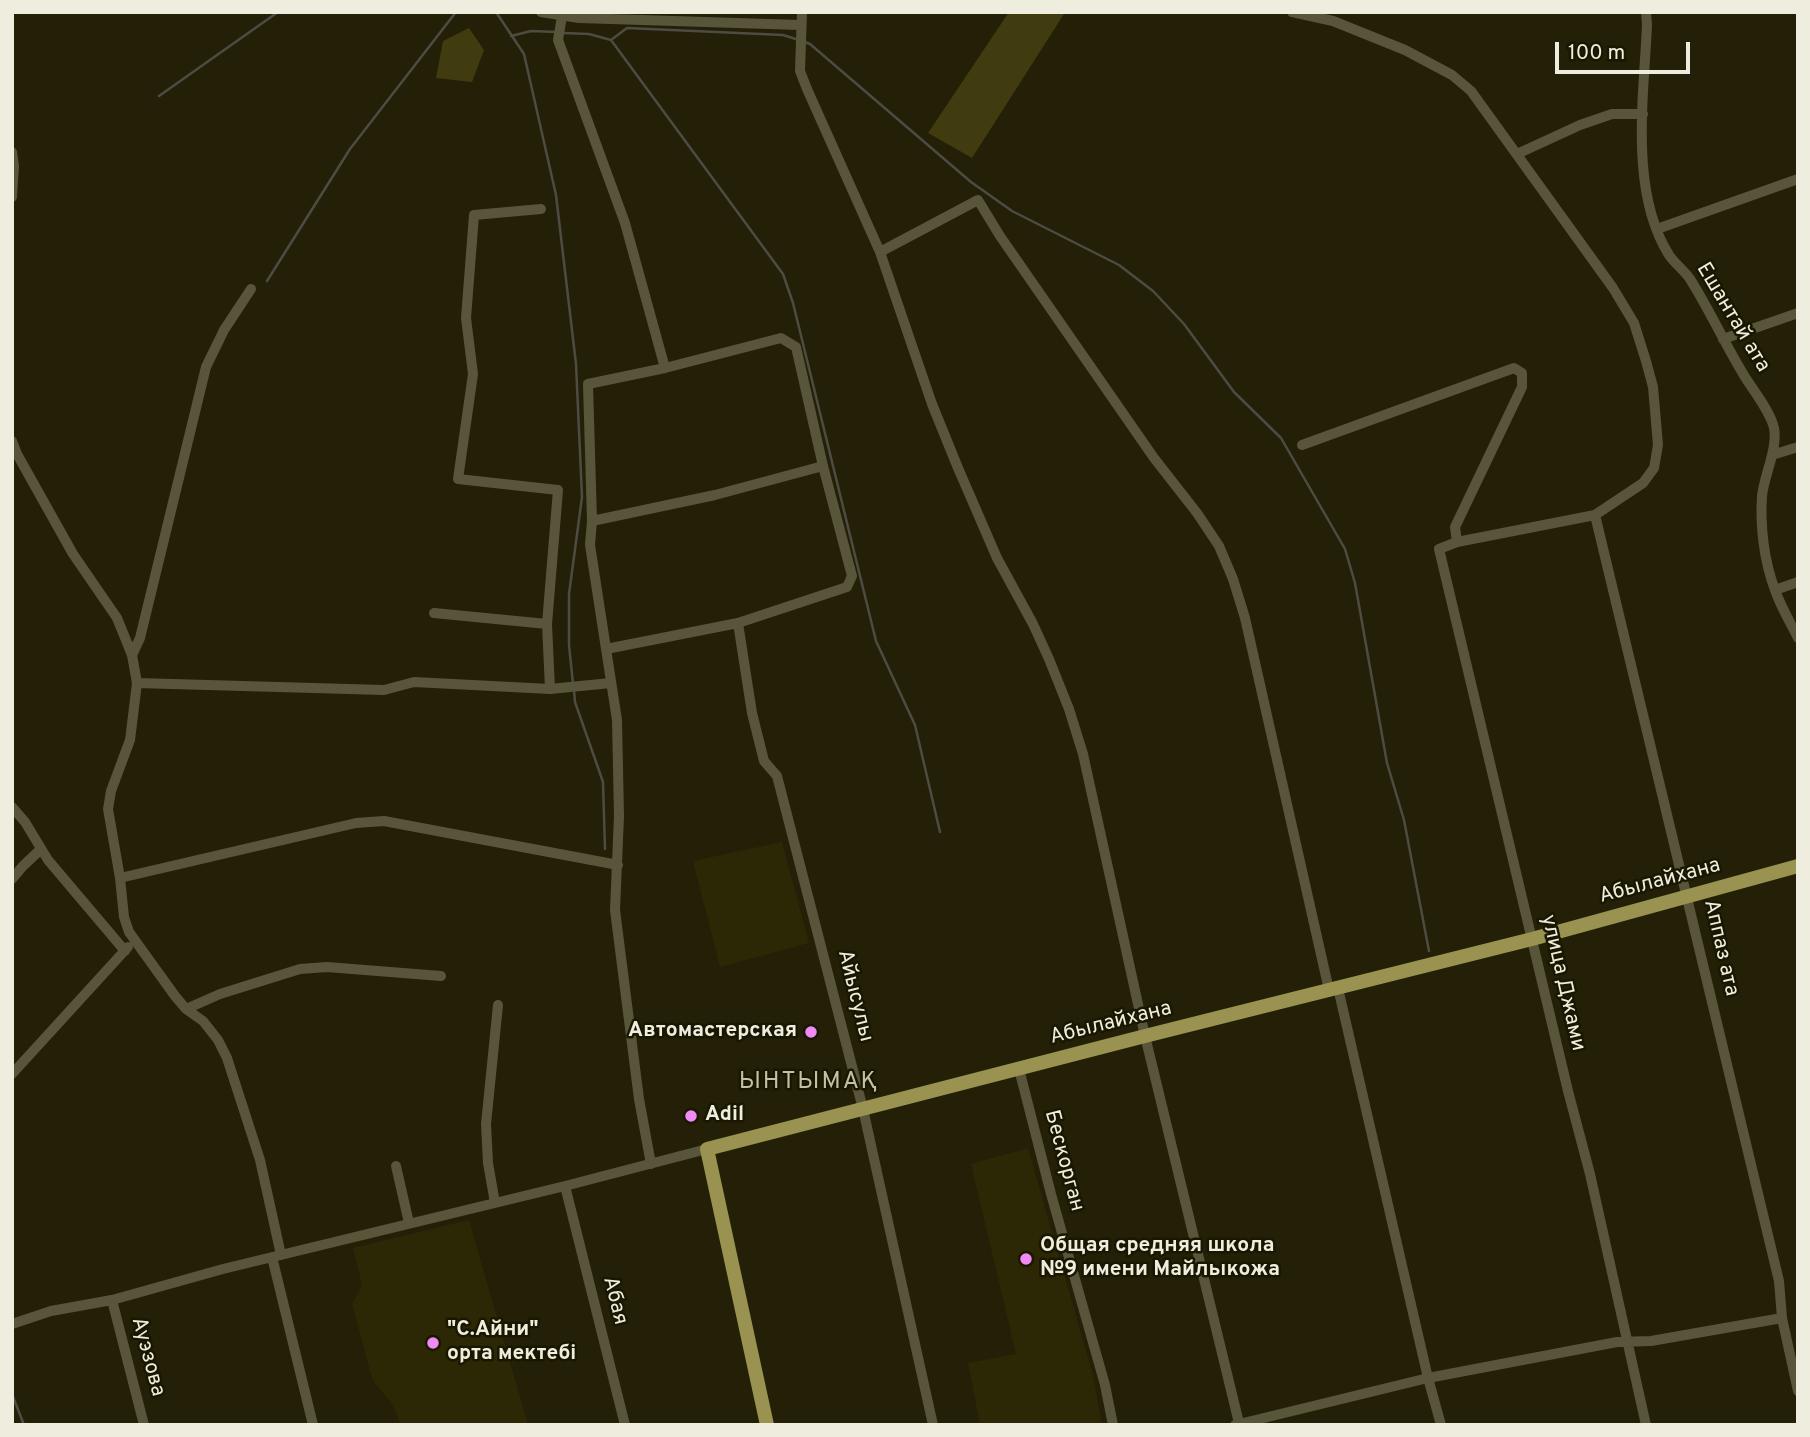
<!DOCTYPE html>
<meta charset="utf-8">
<style>
body{margin:0}
#map{position:relative;width:1810px;height:1437px;overflow:hidden;background:#232007;font-family:Overpass,sans-serif}
canvas{display:block}
.frame{position:absolute;inset:0;border:14px solid #eeedde;pointer-events:none}
.scale{position:absolute;left:1555px;top:42px;width:135px;height:32px;box-sizing:border-box;border:4px solid #eeedde;border-top:0;padding-left:9px;font-size:21px;line-height:24px;white-space:nowrap;color:#eeedde;-webkit-text-stroke:5px #1a1701;paint-order:stroke}
</style>
<div id="map">
<canvas width="1810" height="1437"></canvas>
<div class="frame"></div>
<div class="scale">100 m</div>
</div>
<script>
const ctx = document.querySelector('canvas').getContext('2d');
ctx.lineJoin = 'round';
function fill(path, color) { ctx.fillStyle = color; ctx.fill(path, 'evenodd'); }
function strokePath(path, color, width, dash) { ctx.strokeStyle = color; ctx.lineWidth = width; ctx.lineCap = dash ? 'butt' : 'round'; ctx.setLineDash(dash || []); ctx.stroke(path); }
function write(font, color, halo, rows, align = 'center') {
  ctx.font = font + ' Overpass,sans-serif'; ctx.lineWidth = 5; ctx.setLineDash([]); ctx.textBaseline = 'middle'; ctx.strokeStyle = halo; ctx.fillStyle = color; for (const [text, x, y, turn = 0] of rows) {
    ctx.save(); ctx.translate(x, y); ctx.rotate((+turn || 0) * Math.PI / 180); ctx.textAlign = isNaN(turn) ? turn : align; if (halo) ctx.strokeText(text, 0, 0); ctx.fillText(text, 0, 0); ctx.restore();
  }
}
fill(new Path2D(`
 M782,842L809,943L720,967L693,861Z
 M1028,1148L1093,1375L1102,1425H980L968,1363L1016,1354L971,1164Z
 M469,1220L528,1425H401L392,1403L373,1381L352,1304L362,1285L353,1248Z`), '#2c2806');
fill(new Path2D(`
 M1009,12H1063L1064,14L972,158L928,133Z
 M469,28L484,50L472,82L436,78L443,41Z`), '#413b10');
strokePath(new Path2D(`
 M496,12L524,54L556,195L576,364L582,497L569,594V645L573,684
 M563,33L589,34L611,40L783,274L793,303L876,641L915,725L940,832
 M511,36L531,31L557,32
 M611,40L627,28L783,35L799,40
 M805,42L810,44L971,182L1012,211L1119,265L1153,291L1184,324L1234,392L1281,438L1345,549L1355,583L1387,763L1404,820L1429,951
 M159,96L278,12
 M267,281L350,149L456,12
 M574,690L575,702L603,782L605,849
 M12,1394L24,1425`), '#4e4b43', 2.5);
strokePath(new Path2D(`
 M541,12L579,18L800,25
 M802,12L800,71L807,89L880,252L932,404L958,468L997,558L1033,624L1049,659L1069,709L1083,754L1145,1036L1239,1423
 M1292,12L1333,21L1405,50L1452,75L1471,91L1613,288L1634,323L1646,361L1653,387L1658,445L1654,468L1643,483L1595,515L1457,542L1439,549L1568,1091L1590,1174L1646,1425
 M1646,12L1647,25C1644,96 1629,191 1669,255C1675,264 1684,270 1690,279C1709,309 1724,342 1742,372C1751,388 1770,410 1774,428C1778,448 1764,476 1762,496C1760,526 1764,561 1775,590C1781,607 1790,622 1798,638
 M562,16L558,40L625,223L665,368
 M12,152L14,166L12,197
 M1517,154L1580,125L1612,114H1643
 M541,209L474,215L466,318L473,374L458,479L558,490L547,624L550,689L611,683
 M1657,229L1798,179
 M880,252L978,200L1000,236L1154,458L1197,513L1219,546L1233,579L1245,618L1329,990
 M1723,339L1798,313
 M12,441L17,454L73,554L117,618L132,655L137,683L130,740L111,791L108,809L120,878L124,917L129,932L175,996L186,1009L203,1021L218,1040L227,1058L260,1160L281,1255
 M1302,445L1514,368L1522,373V387L1455,527L1457,542
 M1772,455L1798,447
 M1595,515L1779,1281L1782,1318L1798,1391
 M592,521L715,495L823,466
 M1775,590L1798,582
 M434,613L547,624
 M738,623L752,713L764,761L777,776L863,1109L933,1425
 M606,649L738,623L847,587L852,576L823,466L796,347L781,338L665,368L588,384L592,521L590,545L617,720L619,816L615,910L639,1099L651,1164
 M132,655L140,638L206,367L224,330L251,289
 M137,683L384,690L414,682L550,689
 M12,807L25,822L48,860L125,951
 M120,878L356,823L384,821L618,865
 M12,879L23,866L41,849
 M1338,988L1428,1378L1441,1425
 M186,1009L220,994L300,969L327,967L441,976
 M1019,1069L1051,1194L1105,1385L1113,1425
 M12,1074L128,947
 M396,1166L409,1223
 M565,1186L625,1425
 M495,1203L488,1163L486,1124L498,1005
 M272,1257L313,1425
 M112,1300L144,1425
 M12,1324L51,1311L112,1300L223,1269L565,1186L707,1149
 M1235,1425L1428,1378L1617,1342L1651,1341L1782,1318`), '#58553b', 10);
strokePath(new Path2D(`
 M767,1425L707,1149L1145,1036L1532,939L1798,866`), '#9a9250', 14);
for (const [x, y, r, color] of [
 [811,1032,7,"#f08bf6"],
 [691,1116,7,"#f08bf6"],
 [1026,1259,7,"#f08bf6"],
 [433,1343,7,"#f08bf6"]
]) { const dot = new Path2D(); dot.arc(x, y, r, 0, 2 * Math.PI); ctx.fillStyle = color; ctx.fill(dot); strokePath(dot, '#1a1701', 2.5); }
write('21px', '#eeedde', '#1a1701', [
 ["Ешантай ата",1732,318,59],
 ["Абылайхана",1660,882,-15],
 ["Аппаз ата",1720,948,77],
 ["улица Джами",1562,983,77],
 ["Айысулы",854,996,76],
 ["Абылайхана",1111,1024,-14],
 ["Бескорган",1063,1161,75],
 ["Абая",614,1301,76],
 ["Ауэзова",147,1357,75]
]);
write('bold 21px', '#eeedde', '#1a1701', [
 ["Автомастерская",797,1032,"right"],
 ["Adil",705,1116],
 ["Общая средняя школа",1040,1247],
 ["№9 имени Майлыкожа",1040,1271],
 ["\"С.Айни\"",447,1331],
 ["орта мектебі",447,1355]
], 'left');
ctx.letterSpacing = '2px';
write('24px', '#c4c1a4', '#1a1701', [
 ["ЫНТЫМАҚ",809,1083]
]);
ctx.letterSpacing = '0px';
</script>
